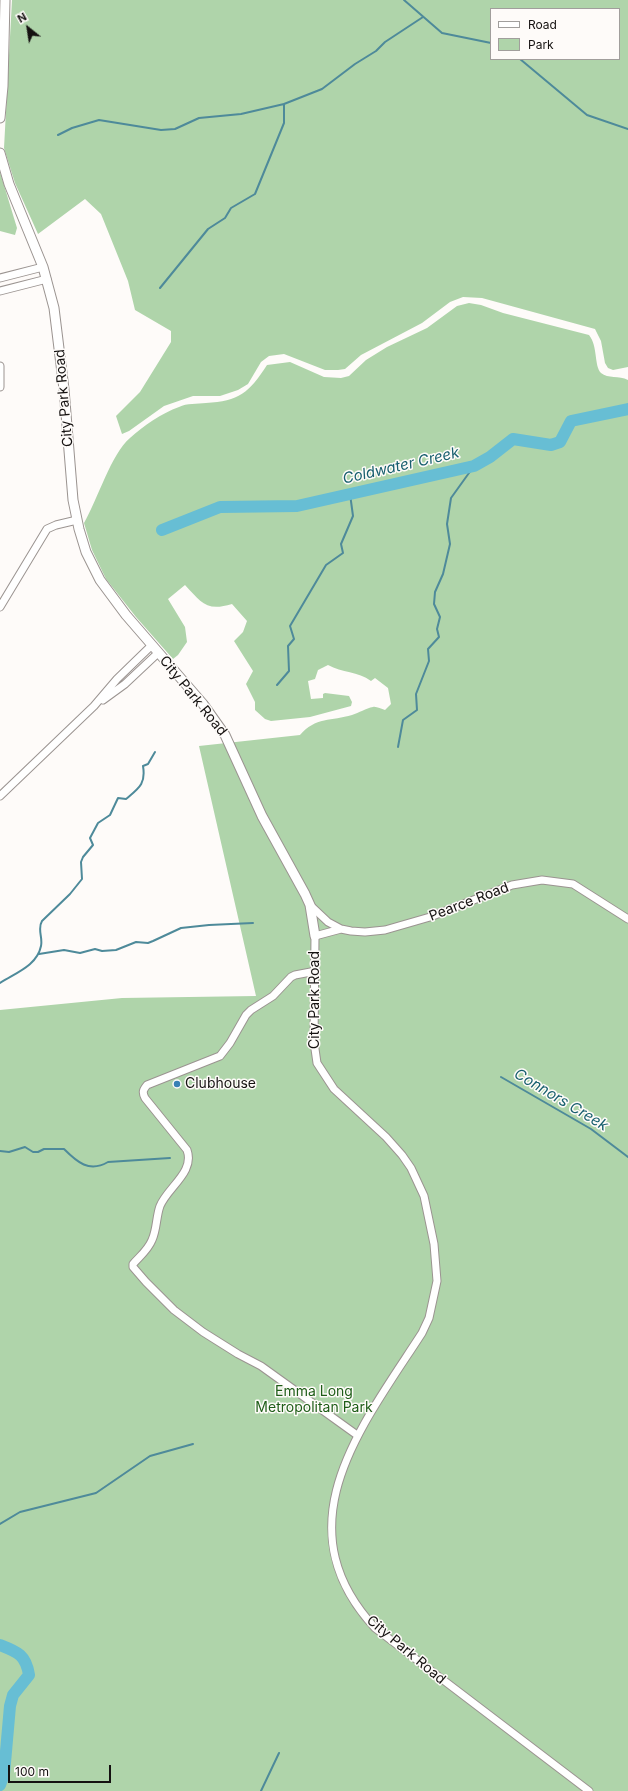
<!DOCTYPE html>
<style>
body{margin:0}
#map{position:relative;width:628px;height:1791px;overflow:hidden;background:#fefbf9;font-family:Inter,sans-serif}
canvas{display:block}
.legend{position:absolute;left:490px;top:8px;width:130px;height:52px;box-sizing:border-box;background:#fefbf9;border:1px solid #a19e9c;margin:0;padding:5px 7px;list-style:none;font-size:12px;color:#151211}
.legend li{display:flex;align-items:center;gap:8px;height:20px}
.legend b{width:20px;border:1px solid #a19e9c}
.north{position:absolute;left:8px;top:8px;width:40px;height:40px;-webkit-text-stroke:3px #fefbf9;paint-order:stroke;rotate:330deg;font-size:11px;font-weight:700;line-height:16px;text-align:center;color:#151211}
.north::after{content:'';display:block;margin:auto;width:14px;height:18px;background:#151211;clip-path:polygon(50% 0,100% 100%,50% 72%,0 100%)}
.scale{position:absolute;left:8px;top:1765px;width:103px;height:18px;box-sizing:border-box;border:2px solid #151211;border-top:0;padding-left:5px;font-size:12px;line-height:14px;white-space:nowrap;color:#151211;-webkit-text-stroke:3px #fefbf9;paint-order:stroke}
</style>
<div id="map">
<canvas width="628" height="1791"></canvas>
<ul class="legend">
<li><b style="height:5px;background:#fff"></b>Road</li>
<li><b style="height:11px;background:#afd4aa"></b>Park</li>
</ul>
<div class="north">N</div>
<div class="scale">100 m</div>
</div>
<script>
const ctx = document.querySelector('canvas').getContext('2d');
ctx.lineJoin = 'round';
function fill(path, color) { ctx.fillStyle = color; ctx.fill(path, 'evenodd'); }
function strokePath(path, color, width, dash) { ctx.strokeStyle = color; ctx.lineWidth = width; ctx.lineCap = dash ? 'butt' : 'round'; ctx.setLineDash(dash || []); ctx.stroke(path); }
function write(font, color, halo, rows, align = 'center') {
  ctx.font = font + ' Inter,sans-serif'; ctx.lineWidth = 3; ctx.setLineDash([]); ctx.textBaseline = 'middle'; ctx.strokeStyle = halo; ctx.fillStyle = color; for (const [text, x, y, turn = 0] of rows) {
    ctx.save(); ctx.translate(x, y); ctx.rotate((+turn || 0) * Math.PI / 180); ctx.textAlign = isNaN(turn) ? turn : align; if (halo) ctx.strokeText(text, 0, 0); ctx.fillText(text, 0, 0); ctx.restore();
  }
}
fill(new Path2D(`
 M12,0H628V367L613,370L608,368L605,363L601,341L595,329L482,298L463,297L450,302L422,323L361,355L345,369L338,370H325L284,354L269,356L261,362L248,384L238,390L220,396H193L164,406L129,431L122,434L116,416L140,392L171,342V331L135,310L128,281L101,214L85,199L38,234L15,183L4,148ZM491,9H619V59H491Z
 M0,172L17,228L15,235L0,231Z
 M469,303L481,305L503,313L589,335C598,346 594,366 601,373C608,379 619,375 628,380V1791H0V1010L122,998L256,996L199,746L300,735C315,717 332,721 352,715C359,713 366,708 373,707C376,706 381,709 385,710L391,704L388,688L375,678L371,681C358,671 342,673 328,665L318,670L315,679L308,681L311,699L323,698V694L325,693L349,696L352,702L351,706L310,717L271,721L265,719L255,710V702L246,684L253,671L234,641L243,632L247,621L232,604C206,612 201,602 185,585L168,599L185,627L187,642L178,655L173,659L136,617L106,579L92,550L84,523C98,499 111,454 130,438C143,426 162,413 179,407C187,403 197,404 206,403C239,401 249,393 267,365L290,362L324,377L341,378L349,376L366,360L387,347L427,328L457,306Z`), '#afd4aa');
strokePath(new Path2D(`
 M404,0L442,33L491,43
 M520,59L587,115L628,129
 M58,135L72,128L99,120L161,130L175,129L199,118L241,114L284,104
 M160,288L208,229L225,218L231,208L255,194L284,123V104L322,89L355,64L376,51L385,42L423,17
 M277,685L289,671L288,646L294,639L290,626L326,565L343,553L341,544L353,516L350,494
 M398,747L403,720L417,710L416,694L429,661L428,649L439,637L437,629L440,617L434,604L435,592L443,574L450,544L447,524L451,498L474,466
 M39,954L64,950L80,953L95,949L102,951L116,950L136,942L148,943L153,941L181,928L209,925L253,923
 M0,983C15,973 37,966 41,946C43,937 37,929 42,921L70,894L82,879L81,862L83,857L93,845L90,838L98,823L110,815L118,798L126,799C139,788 146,784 143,766L148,764L155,752
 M501,1077L591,1129L628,1157
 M0,1151L9,1152L25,1147L33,1152H38L44,1149H64C77,1162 89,1173 108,1162L170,1158
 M0,1524L20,1512L96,1493L150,1456L193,1444
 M261,1791L279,1753`), '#4e8a9a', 2);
strokePath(new Path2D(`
 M162,530L220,507L297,506L474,466L490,457L513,439L551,445L560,442L571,421L628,409
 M0,1645C18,1652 26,1655 29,1675L13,1695L10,1706L4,1774L0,1785`), '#67bed4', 12);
const minor = new Path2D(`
 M0,278L43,267
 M0,291L47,279
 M0,366V387
 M0,607L47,529L56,525L77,520
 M103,700L125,684L158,653
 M0,796L94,706L117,679L151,646
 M310,905L328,922L341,929L351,931L365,932L385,930L430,917L512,885L542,880L573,884L628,919
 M341,929L315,936L314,1042L317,1063L334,1089L386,1137L402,1155L411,1168L424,1196L434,1244L437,1281L429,1318L422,1333C362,1426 280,1525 375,1628L589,1791
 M316,971L295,975L291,977L273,996L251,1010L246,1015L230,1043L220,1056L147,1085C143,1090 142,1092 145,1098L187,1150C195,1172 168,1187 160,1206C156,1217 157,1229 152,1240C148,1250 140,1256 133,1264V1267L146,1282L174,1310L203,1332L238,1354L261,1366L357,1435`);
const tertiary = new Path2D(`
 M0,118L3,86L5,0
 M0,153L9,184L43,267L54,308L64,389L73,500L79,529L86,552L100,580L126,615L203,704L225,735L262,816L305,894L310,905L315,936`);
strokePath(minor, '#9b9491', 9);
strokePath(tertiary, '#9b9491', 11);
strokePath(minor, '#fff', 7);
strokePath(tertiary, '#fff', 9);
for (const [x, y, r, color] of [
 [177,1084,4,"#3881b5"]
]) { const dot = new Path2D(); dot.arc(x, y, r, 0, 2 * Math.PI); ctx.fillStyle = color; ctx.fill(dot); strokePath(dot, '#fefbf9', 1.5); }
write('14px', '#151211', '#fefbf9', [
 ["City Park Road",64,398,-95],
 ["City Park Road",193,696,51],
 ["Pearce Road",469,902,-21],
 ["City Park Road",315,1000,-90],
 ["City Park Road",406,1650,40]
]);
write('14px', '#151211', '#fefbf9', [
 ["Clubhouse",185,1084]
], 'left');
write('14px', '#1e5d17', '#fefbf9', [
 ["Emma Long",314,1392],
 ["Metropolitan Park",314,1408]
]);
write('italic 15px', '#175f6e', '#fefbf9', [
 ["Coldwater Creek",401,466,-13],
 ["Connors Creek",561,1100,31]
]);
</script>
